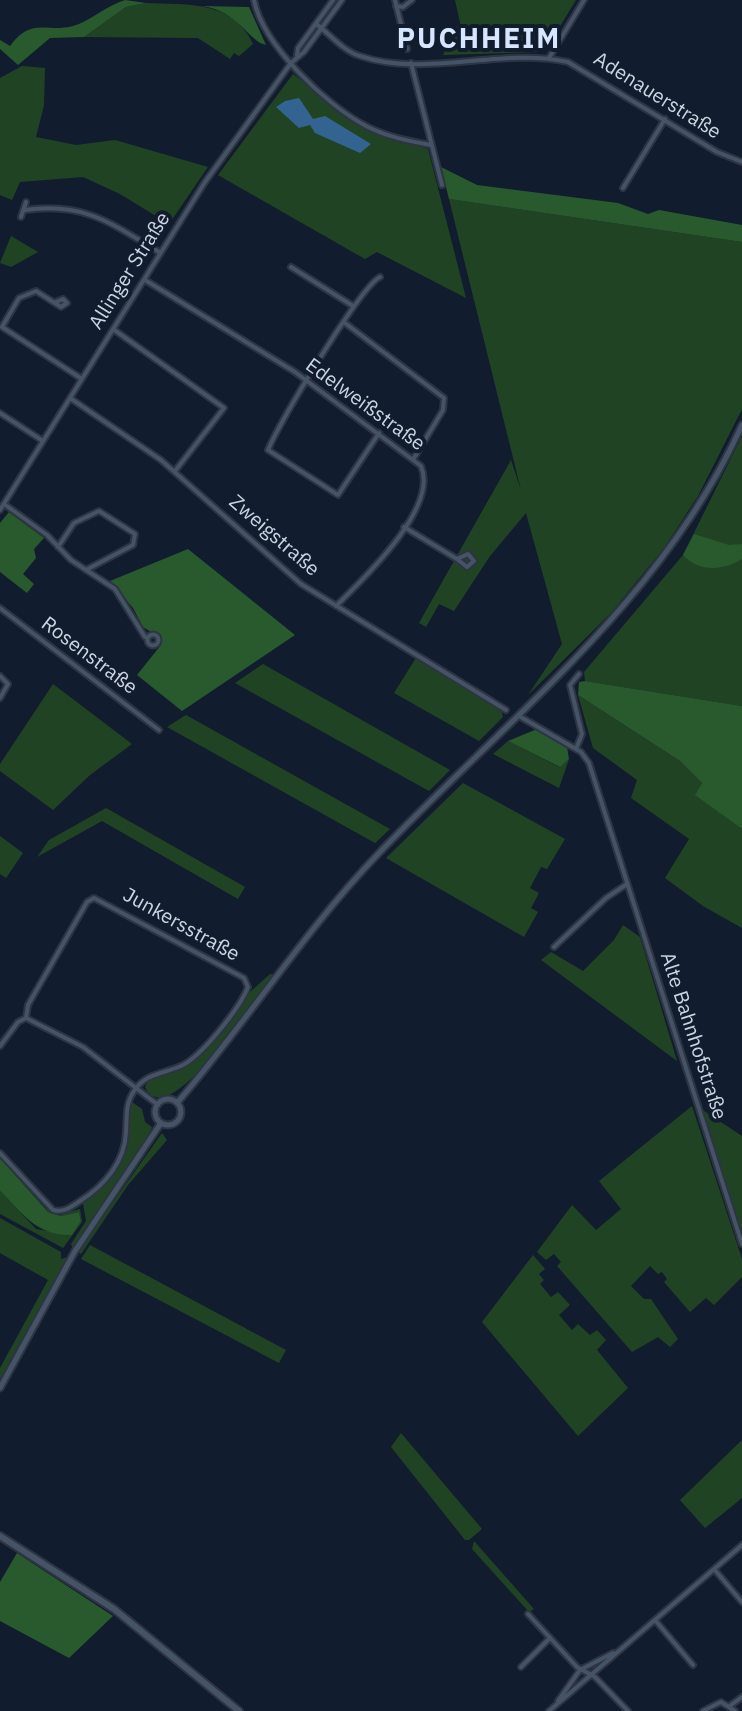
<!DOCTYPE html>
<meta charset="utf-8">
<style>
body{margin:0}
canvas{display:block;background:#111c2e}
</style>
<canvas width="742" height="1711"></canvas>
<script>
const ctx = document.querySelector('canvas').getContext('2d');
ctx.lineJoin = 'round';
function fill(path, color) { ctx.fillStyle = color; ctx.fill(path, 'evenodd'); }
function strokePath(path, color, width, dash) { ctx.strokeStyle = color; ctx.lineWidth = width; ctx.lineCap = dash ? 'butt' : 'round'; ctx.setLineDash(dash || []); ctx.stroke(path); }
function write(font, color, halo, rows, align = 'center') {
  ctx.font = font + ' "IBM Plex Sans",sans-serif'; ctx.lineWidth = 8; ctx.setLineDash([]); ctx.textBaseline = 'middle'; ctx.strokeStyle = halo; ctx.fillStyle = color; for (const [text, x, y, turn = 0] of rows) {
    ctx.save(); ctx.translate(x, y); ctx.rotate((+turn || 0) * Math.PI / 180); ctx.textAlign = isNaN(turn) ? turn : align; if (halo) ctx.strokeText(text, 0, 0); ctx.fillText(text, 0, 0); ctx.restore();
  }
}
fill(new Path2D(`
 M455,0H576L548,46L539,52L443,55L456,26L461,27Z
 M146,3C188,5 233,0 253,44L239,56L234,53L230,59L198,38L84,37L126,7Z
 M22,66L45,68L44,105L36,137L76,145L115,140L208,167L169,224L120,194L83,177L20,182L12,200L0,195V78Z
 M293,74L364,128L428,149L466,298L377,252L365,259L218,175Z
 M449,199L742,242V409L698,496L664,548L611,613L528,695L562,644L526,513L490,556L454,611L439,604L426,627L419,623L511,460L521,490Z
 M11,236L38,252L11,267L0,263Z
 M742,436V706L585,681L584,672L683,555Z
 M419,653L500,705L503,717L479,741L394,693Z
 M263,664L450,770L429,791L235,683Z
 M53,684L132,744L90,775L53,810L0,771V764Z
 M578,695L680,761L702,783L696,795L742,829V928L703,906L665,878L689,839L631,798L637,780L593,748Z
 M186,715L390,829L375,843L167,727Z
 M508,741L559,767L569,759L559,788L493,754Z
 M463,783L565,839L547,869L541,867L530,888L539,893L531,908L538,912L524,937L386,858Z
 M106,808L245,887L238,899L102,821L37,857L49,840Z
 M0,836L23,853L6,878L0,874Z
 M623,925L640,937L677,1061L541,960L551,952L583,971L614,940Z
 M270,974H274C260,992 168,1137 145,1087L149,1080L196,1060L250,992Z
 M132,1102L142,1109L145,1122L152,1127L147,1140L73,1248L71,1244L86,1221L83,1203L104,1185L123,1158Z
 M692,1106L742,1259V1277L714,1305L706,1298L690,1312L664,1282L667,1279L662,1272L658,1274L650,1266L631,1286L644,1299H651L678,1339L670,1347L658,1337L632,1352L557,1266L561,1262L554,1254L546,1260L537,1252L572,1205L596,1230L621,1209L599,1181Z
 M701,1109L742,1136V1236Z
 M162,1133L167,1140L128,1185L81,1254L78,1252Z
 M0,1157L47,1210L59,1215L80,1209L82,1222L63,1248L0,1214V1191L36,1229L72,1235L81,1221L79,1212L61,1216L48,1212Z
 M0,1218L61,1252V1259L68,1257L0,1379V1368L48,1280L0,1253Z
 M90,1245L286,1350L279,1363L81,1259Z
 M533,1255L545,1269L539,1274L544,1280L540,1284L551,1297L558,1292L570,1305L559,1315L572,1330L578,1324L590,1335L597,1330L606,1340L597,1350L628,1388L578,1436L482,1322Z
 M401,1433L482,1529L469,1540H465L391,1447Z
 M742,1440V1498L705,1528L680,1500Z
 M474,1541L534,1609L529,1612L472,1549Z`), '#204423');
fill(new Path2D(`
 M125,0L146,3L126,7L84,37L50,38L18,65L0,49V40L10,46C34,14 49,36 79,24C95,17 108,5 125,0Z
 M202,6L249,7L266,45C249,42 239,11 202,6Z
 M441,167L477,185L618,203L648,214L659,210L742,225V242L449,199Z
 M9,512L44,538L34,549L36,558L23,574L34,584L27,593L0,572V523Z
 M694,534L729,545L742,544V559C723,571 698,572 683,555Z
 M188,549L295,635L182,711L137,675L161,645V638L143,627L133,608L110,581Z
 M585,681L742,706V829L695,795L702,783L680,761L578,695L579,682Z
 M537,729L567,747L569,759L560,767L508,741Z
 M0,1158L48,1212L61,1216L79,1212L81,1221L72,1235C37,1236 23,1214 0,1191Z
 M17,1553L113,1616L69,1658L0,1621V1582Z`), '#285a2e');
fill(new Path2D(`
 M299,98L313,119L325,116L371,144L360,153L315,133L310,125L299,128L276,107L285,101Z`), '#336390');
const minor = new Path2D(`
 M254,0C263,45 326,105 366,126C387,137 409,141 431,145
 M395,0L407,49
 M396,6L403,7L412,0
 M316,24C330,34 343,51 360,56C424,78 502,47 568,62L717,152L742,162
 M297,55L298,48L333,0
 M549,58L584,0
 M411,63L442,185
 M623,188L665,119
 M25,210C84,202 111,223 159,252
 M21,217L26,202
 M291,267L353,306
 M145,280L295,372L421,466C439,508 364,578 336,606
 M56,302L63,299L67,303L61,307L36,291L19,298L2,327L82,379
 M345,323L444,398L443,410L414,458
 M113,329L224,408L175,471
 M70,398L161,460L301,584L506,710
 M0,413L43,441
 M379,433L338,495L268,450C278,424 360,287 380,277
 M4,504L47,535L71,560L115,589L145,637
 M0,510L205,182L291,63L304,52L342,0
 M404,527L457,559
 M58,547L74,523L99,511L135,534L133,545L86,570
 M468,554L474,561L467,567L457,559Z
 M0,608L159,730
 M147.5 640a5.5 5.5 0 1 1 11 0a5.5 5.5 0 1 1-11 0Z
 M0,676L8,684L0,698
 M519,716L581,752L589,763L742,1244
 M576,749L582,734L570,685L579,674
 M554,947L606,898L627,884
 M26,1018L83,1047L158,1105
 M0,1046L18,1022L26,1018
 M0,1153L53,1210C64,1213 71,1207 80,1201C104,1186 125,1162 126,1132C127,1118 125,1104 134,1091C146,1073 163,1074 181,1066C201,1057 240,1008 248,987L244,978L94,898L87,902L28,1005L26,1018
 M714,1569L742,1602
 M528,1614L577,1667L595,1677L628,1711
 M655,1620L693,1665
 M521,1667L550,1638
 M558,1701L580,1670L613,1653
 M731,1705L742,1697
 M549,1711L742,1545
 M703,1711L721,1702L735,1711`);
const tertiary = new Path2D(`
 M155 1112a13 13 0 1 1 26 0a13 13 0 1 1-26 0Z
 M177,1103C247,1022 304,931 379,853C509,717 662,601 742,425
 M0,1388L75,1251L161,1123`);
const secondary = new Path2D(`
 M0,1536L114,1609L239,1711`);
strokePath(minor, '#2e3442', 8);
strokePath(tertiary, '#2e3442', 9);
strokePath(secondary, '#2e3442', 10);
strokePath(minor, '#455367', 4);
strokePath(tertiary, '#455367', 5);
strokePath(secondary, '#455367', 6);
write('20px', '#cdd5e1', '#111c2e', [
 ["Adenauerstraße",657,96,32],
 ["Allinger Straße",130,271,-58],
 ["Edelweißstraße",365,405,36],
 ["Zweigstraße",274,536,41],
 ["Rosenstraße",89,656,37],
 ["Junkersstraße",181,925,29],
 ["Alte Bahnhofstraße",693,1036,72]
]);
ctx.letterSpacing = '2px';
write('bold 28px', '#d6e6fe', '#111c2e', [
 ["PUCHHEIM",479,40]
]);
ctx.letterSpacing = '0px';
</script>
